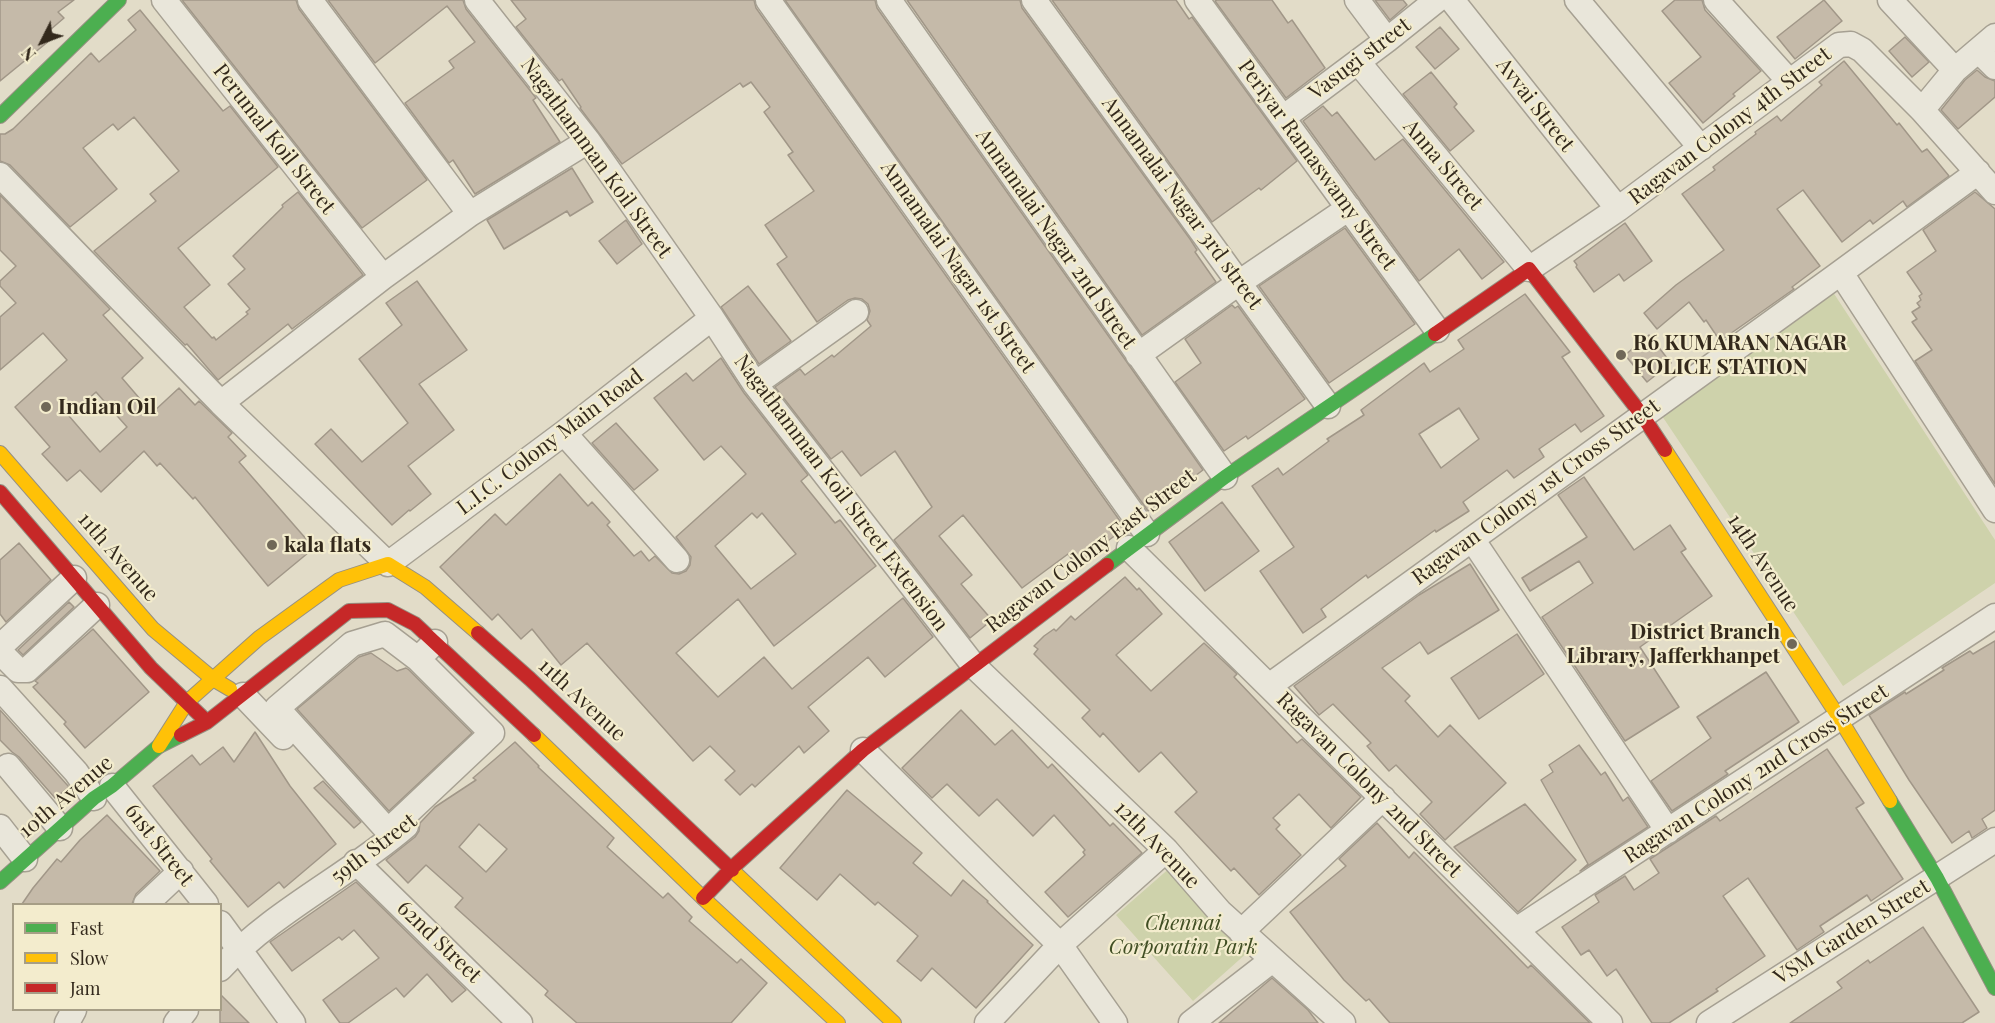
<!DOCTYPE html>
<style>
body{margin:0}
#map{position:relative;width:1995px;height:1023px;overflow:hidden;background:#e2dcc8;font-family:"Playfair Display",serif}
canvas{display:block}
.legend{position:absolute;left:12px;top:903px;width:210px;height:108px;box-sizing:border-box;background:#f3eccd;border:2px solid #a69e86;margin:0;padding:8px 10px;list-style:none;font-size:18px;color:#33291c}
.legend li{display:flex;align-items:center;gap:12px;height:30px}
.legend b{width:30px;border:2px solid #a69e86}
.north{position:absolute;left:12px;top:12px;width:60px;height:60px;-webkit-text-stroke:4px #f3eccd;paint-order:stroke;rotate:228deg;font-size:16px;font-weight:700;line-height:24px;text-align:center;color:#33291c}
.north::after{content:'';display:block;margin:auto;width:21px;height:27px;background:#33291c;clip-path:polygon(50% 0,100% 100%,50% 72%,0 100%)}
</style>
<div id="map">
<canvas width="1995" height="1023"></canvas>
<ul class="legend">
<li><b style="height:8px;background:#4caf50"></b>Fast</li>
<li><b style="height:8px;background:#ffc107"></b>Slow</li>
<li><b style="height:8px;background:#c62828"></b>Jam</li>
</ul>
<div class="north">N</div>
</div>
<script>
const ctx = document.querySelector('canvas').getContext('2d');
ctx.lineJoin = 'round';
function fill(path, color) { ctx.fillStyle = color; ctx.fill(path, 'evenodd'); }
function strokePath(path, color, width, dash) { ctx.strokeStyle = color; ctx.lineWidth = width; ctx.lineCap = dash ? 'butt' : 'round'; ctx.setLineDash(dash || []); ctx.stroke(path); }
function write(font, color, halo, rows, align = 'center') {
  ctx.font = font + ' "Playfair Display",serif'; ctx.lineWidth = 4.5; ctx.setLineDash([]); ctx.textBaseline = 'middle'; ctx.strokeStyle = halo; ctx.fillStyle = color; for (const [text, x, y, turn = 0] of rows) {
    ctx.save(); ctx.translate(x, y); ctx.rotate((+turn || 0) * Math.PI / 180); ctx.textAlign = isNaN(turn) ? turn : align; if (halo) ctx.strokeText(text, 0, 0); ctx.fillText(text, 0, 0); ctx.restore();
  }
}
fill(new Path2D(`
 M1829,286L1995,540V583L1843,686L1656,407Z
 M1172,866L1248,952L1193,1001L1116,915Z`), '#ced2ab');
const building = new Path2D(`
 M0,0H74L58,12L64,18L50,30L55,36L0,81Z
 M182,0H296L299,9L427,180L362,228Z
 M328,0H463L466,9L536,98L533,100L560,142L475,194L453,160L449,163L405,103L454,68L449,61L475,42L447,6L375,63Z
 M511,0H754L756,8L1125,528L1076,565L1068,554L1022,588L963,515L939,536L972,575L961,584L992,620L970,638L894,540L932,507L895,451L861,476L842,451L831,459L775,387L800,369L805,375L832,355L834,357L871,326L867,320L870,311L868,304L862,299L855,298L848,300L817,322L777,264L787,257L765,225L814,191L788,155L793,152L764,112L770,107L751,82L743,87L740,83L622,164L580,108L581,107L562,79L559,81L516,27L526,19Z
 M785,0H875L877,8L1203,470L1148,511Z
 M907,0H1020L1022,8L1190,239L1197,250L1195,252L1216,282L1142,335Z
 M1052,0H1176L1189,19L1192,17L1297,161L1261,190L1259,188L1212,222Z
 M1217,0H1272L1288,23L1292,20L1325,68L1286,98L1215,1Z
 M1375,0H1403L1407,5L1390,20Z
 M1675,0H1702L1705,10L1761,71L1733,94L1735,96L1703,123L1669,83L1701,57L1662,11Z
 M1824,0L1842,21L1795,59L1777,37Z
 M140,10L223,111L230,106L278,167L178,248L210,285L184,307L212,338L214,337L216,340L248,314L246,312L250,309L228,284L245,269L233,256L283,207L282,205L298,192L363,275L292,329L288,324L218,380L187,344L185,345L94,251L156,201L150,194L179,171L134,117L118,130L113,124L83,148L117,189L70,227L10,165L0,161V134H5L13,129L91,53L99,62L136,30L128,20Z
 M1440,27L1459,49L1435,69L1416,47Z
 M1905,37L1929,62L1912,77L1889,51Z
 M1844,61L1897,125L1899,123L1922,152L1927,149L1949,176L1907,207L1903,201L1873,224L1870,220L1842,242L1803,190L1777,209L1820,266L1792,287L1794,289L1720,341L1706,320L1704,322L1689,302L1657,329L1644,313L1676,285L1724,250L1682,194L1715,170L1713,167L1756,134L1755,132L1777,116L1781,121L1822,85L1819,82Z
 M1977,70L1985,77L1995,81V97L1958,129L1941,110L1965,80Z
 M1431,72L1457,104L1454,107L1474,131L1450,151L1403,94Z
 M1323,106L1332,116L1337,112L1375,160L1403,139L1504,262L1482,279L1459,249L1419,281L1303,121Z
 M572,168L593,202L570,216L567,211L504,249L487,220Z
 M1975,192L1995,209V484L1915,361L1932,350L1912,322L1917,319L1912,312L1920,307L1917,303L1921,300L1919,296L1922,294L1907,272L1936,251L1923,230Z
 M0,195L110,309L103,315L143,358L122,378L152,413L179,388L195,405L199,401L232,433L228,437L246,456L239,462L314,548L268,586L195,497L193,499L160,463L157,466L144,451L101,492L80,470L67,481L42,454L50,447L15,407L67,360L43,333L0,370V317L16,303L0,286V281L16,266L0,250ZM96,392L127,427L100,452L69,416Z
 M626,220L642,244L617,264L599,241Z
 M1625,223L1652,261L1624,281L1619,274L1594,292L1576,267L1577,265L1574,261Z
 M1345,228L1415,324L1329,383L1259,286Z
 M417,281L467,350L419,384L454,430L408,466L431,494L410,511L409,510L392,525L315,444L331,429L362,462L408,423L359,359L402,325L386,303Z
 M748,286L791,341L759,364L721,307Z
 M1525,294L1570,352L1562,357L1604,416L1581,432L1575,424L1539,449L1544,457L1514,478L1507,470L1463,502L1469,511L1436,532L1435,530L1368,578L1366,575L1321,609L1326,617L1303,633L1260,571L1294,547L1252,486L1278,468L1283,475L1329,441L1327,439L1364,415L1361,410L1424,363L1430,372L1464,349L1458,340ZM1459,408L1479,439L1441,468L1419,434Z
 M1232,305L1235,308L1238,306L1305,399L1248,439L1246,436L1224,451L1175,382L1201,363L1185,339Z
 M1649,335L1671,363L1647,382L1625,355Z
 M721,358L744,393L808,475L801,481L835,523L840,520L876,566L774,646L738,599L676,653L718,697L764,657L792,689L903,598L933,637L885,677L868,657L808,707L829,731L804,753L799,746L755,787L752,784L740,795L725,780L735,771L710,746L693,761L587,643L561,665L532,629L521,639L498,614L492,620L440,567L495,514L506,525L560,474L588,506L592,502L610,522L607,525L634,556L641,551L649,561L655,556L672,573L679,574L686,571L690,565L691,557L676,537L746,474L721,446L704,460L654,398L686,373L693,381ZM752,513L757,518L762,513L796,554L751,589L715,546Z
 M616,423L658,470L634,490L592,443Z
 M1584,477L1634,550L1670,525L1686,549L1681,552L1712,596L1640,647L1679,707L1625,741L1542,617L1593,583L1579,561L1530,591L1522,578L1587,537L1558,495Z
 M1222,502L1259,551L1205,591L1169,542Z
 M19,543L51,580L6,622L0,614V560Z
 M1470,564L1499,610L1428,654L1420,642L1382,668L1410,696L1405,701L1438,737L1450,725L1506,783L1445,840L1420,814L1432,802L1396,765L1389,771L1367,746L1371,743L1333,704L1319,715L1294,686L1419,595Z
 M1125,577L1137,590L1139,588L1162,614L1116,655L1151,691L1204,643L1237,674L1234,677L1297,743L1302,739L1361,797L1331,828L1299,794L1273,818L1280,825L1276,829L1301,855L1259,895L1234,868L1231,871L1175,812L1197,792L1161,752L1139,772L1103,733L1100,737L1082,718L1090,710L1034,654L1038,649L1034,646L1044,636L1054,629L1056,631L1071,616L1075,620Z
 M69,602L74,607L23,655L18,650Z
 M93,629L149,692L85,748L64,724L66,722L33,687L38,683L35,681Z
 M1517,634L1544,674L1479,719L1451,678Z
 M1995,641V810L1982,819L1987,828L1972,838L1969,831L1952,843L1909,780L1869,715L1905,692L1906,694L1944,670L1942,668L1970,651L1973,654Z
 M371,653L397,671L406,668L409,670L472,733L389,811L297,709L359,657Z
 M1766,672L1799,722L1725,771L1728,774L1672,811L1651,781L1711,738L1697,717Z
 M0,710L69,787L55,798L19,757L12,752L0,740Z
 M961,710L995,745L1012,730L1048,768L1052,764L1110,826L1113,823L1142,853L1068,917L1045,892L1085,855L1083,852L1085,850L1054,815L1033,836L997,799L979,816L947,784L932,798L902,768Z
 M255,732L290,786L336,844L284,888L279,882L248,907L210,861L212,859L153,786L192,755L200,765L223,747L234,762Z
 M515,742L539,766L538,767L614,838L607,847L663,898L668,893L692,917L689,921L737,963L741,959L767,983L731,1023H577L545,995L548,991L455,907L463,898L426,865L408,883L386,860L415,837L419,831L420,823L435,807L476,780L473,778ZM479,824L507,849L486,872L459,847Z
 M1579,745L1601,775L1605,772L1623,801L1628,797L1648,827L1580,871L1588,864L1541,780L1553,772L1549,765Z
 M1827,749L1864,803L1856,808L1903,879L1871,901L1867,895L1820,926L1824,932L1797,950L1748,878L1723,896L1765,956L1716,989L1718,991L1669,1023H1652L1616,969L1607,976L1589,950L1581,955L1562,927L1599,902L1595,895L1625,876L1634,890L1659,873L1650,859L1716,816L1720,821Z
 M323,781L361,822L354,828L314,788Z
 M847,790L922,853L913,863L951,896L963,880L988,901L987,902L1033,945L976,1008L932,968L921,981L897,961L918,936L878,902L875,905L840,874L817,900L780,868Z
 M1525,804L1576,860L1518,912L1454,847Z
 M107,815L160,871L136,894L132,904H22L33,888L57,859L61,862L80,840Z
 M1377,823L1409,858L1414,852L1528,968L1531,965L1590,1023H1390L1369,999L1366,1001L1344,980L1290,912L1346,866L1339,859Z
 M356,882L466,990L452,1002L427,974L404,997L396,988L348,1023H340L323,1000L379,958L354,930L342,940L339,937L292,971L270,942Z
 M1923,927L1979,1012L1962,1023H1790L1842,988L1837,982L1868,960L1870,963Z
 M1272,978L1308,1010L1318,1023H1219Z
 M220,994L249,1023H220Z`);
fill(building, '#c5baa9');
strokePath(building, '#a19788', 1.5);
const street = new Path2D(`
 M164,0L383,277
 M310,0L470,214
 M477,0L588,141L712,318L755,384L974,666L1166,850L1220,912L1343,1023
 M768,0L1147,534
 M889,0L1225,477
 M1034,0L1328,406
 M1197,0L1437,330
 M1357,0L1387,40
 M1452,0L1618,209
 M1577,0L1701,148
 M1716,0L1789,81
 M1890,0L1955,70
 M1979,51L1995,67
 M1358,62L1529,269L1618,209L1839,45L1851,44L1862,50L1922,110L1995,192
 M1922,110L1955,70L1995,36
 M1284,117L1387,40L1437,0
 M0,175L221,403L388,564L564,433L712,318
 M1841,273L1995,510
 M1138,355L1240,282L1349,208
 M755,384L856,312
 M221,403L383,277L470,214L588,141
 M564,433L677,560
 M1472,539L1668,831
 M1129,548L1610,1023
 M74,578L4,643L1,653L18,670H27L97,605
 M418,659L492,733L388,831L277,708L352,644L385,634L418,659L435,642
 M1269,686C1506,515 1743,345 1978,172
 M0,688L76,772L94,798
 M243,695L283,737
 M863,750L1060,945L1115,1023
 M8,766L60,828
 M112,786L206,904
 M0,827L25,859
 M356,862L520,1023
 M146,904L181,871
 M220,923L293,1023
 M1516,930L1995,616
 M1241,932L1383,798
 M220,969C273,911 347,877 406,826
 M67,1023L74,1010
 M176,1023L186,1010
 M987,1023L1060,945L1166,850
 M1191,1023L1271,961
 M1709,1023L1995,840`);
const fast = new Path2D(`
 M0,116L119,0
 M1107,565L1225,477L1435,334
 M1890,801L1937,878L1995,988
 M0,882L94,798L112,786L159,746L181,735`);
const slow = new Path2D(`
 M1665,450L1840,719L1890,801
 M0,453L153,629L213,679L230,689
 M534,735L703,898L838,1023
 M159,746L187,702L259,638L339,580L388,564L425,587L478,633
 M732,870L894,1023`);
const jam = new Path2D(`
 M1435,334L1529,269L1642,415L1665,450
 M0,492L151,668L202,717
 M478,633L530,679L732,870
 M181,735L207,722L349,611L388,610L415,624L534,735
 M703,898L732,868L863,750L1107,565`);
strokePath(street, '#a6a092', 27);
strokePath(fast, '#969082', 16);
strokePath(slow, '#969082', 16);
strokePath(jam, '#969082', 16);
strokePath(street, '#e9e6da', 24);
strokePath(fast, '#4caf50', 14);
strokePath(slow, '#ffc107', 14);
strokePath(jam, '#c62828', 14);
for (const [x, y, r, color] of [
 [1621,355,6,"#706858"],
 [46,407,6,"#706858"],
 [272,545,6,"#706858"],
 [1792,644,6,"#706858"]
]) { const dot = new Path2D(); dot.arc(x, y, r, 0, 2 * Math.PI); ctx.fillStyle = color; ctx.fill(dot); strokePath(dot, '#f3eccd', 2); }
write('21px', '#33291c', '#f3eccd', [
 ["Vasugi street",1360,59,-37],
 ["Avvai Street",1535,105,52],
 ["Ragavan Colony 4th Street",1730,126,-37],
 ["Perumal Koil Street",274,139,52],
 ["Nagathamman Koil Street",596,158,54],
 ["Periyar Ramaswamy Street",1317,165,54],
 ["Anna Street",1443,165,50],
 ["Annamalai Nagar 3rd street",1182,203,54],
 ["Annamalai Nagar 2nd Street",1056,239,55],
 ["Annamalai Nagar 1st Street",958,267,55],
 ["L.I.C. Colony Main Road",550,442,-37],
 ["Ragavan Colony 1st Cross Street",1536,492,-36],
 ["Nagathamman Koil Street Extension",841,493,53],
 ["Ragavan Colony East Street",1091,551,-37],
 ["11th Avenue",118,557,49],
 ["14th Avenue",1763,563,57],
 ["11th Avenue",582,700,43],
 ["Ragavan Colony 2nd Cross Street",1756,774,-33],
 ["Ragavan Colony 2nd Street",1369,785,45],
 ["10th Avenue",66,797,-40],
 ["61st Street",159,845,52],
 ["12th Avenue",1157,845,46],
 ["59th Street",374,849,-37],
 ["VSM Garden Street",1852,932,-32],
 ["62nd Street",439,942,44]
]);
write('bold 21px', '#33291c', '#f3eccd', [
 ["R6 KUMARAN NAGAR",1633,343],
 ["POLICE STATION",1633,367],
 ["Indian Oil",58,407],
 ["kala flats",284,545],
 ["District Branch",1780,632,"right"],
 ["Library, Jafferkhanpet",1780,656,"right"]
], 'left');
write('italic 21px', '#404e23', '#f3eccd', [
 ["Chennai",1183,923],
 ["Corporatin Park",1183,947]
]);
</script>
